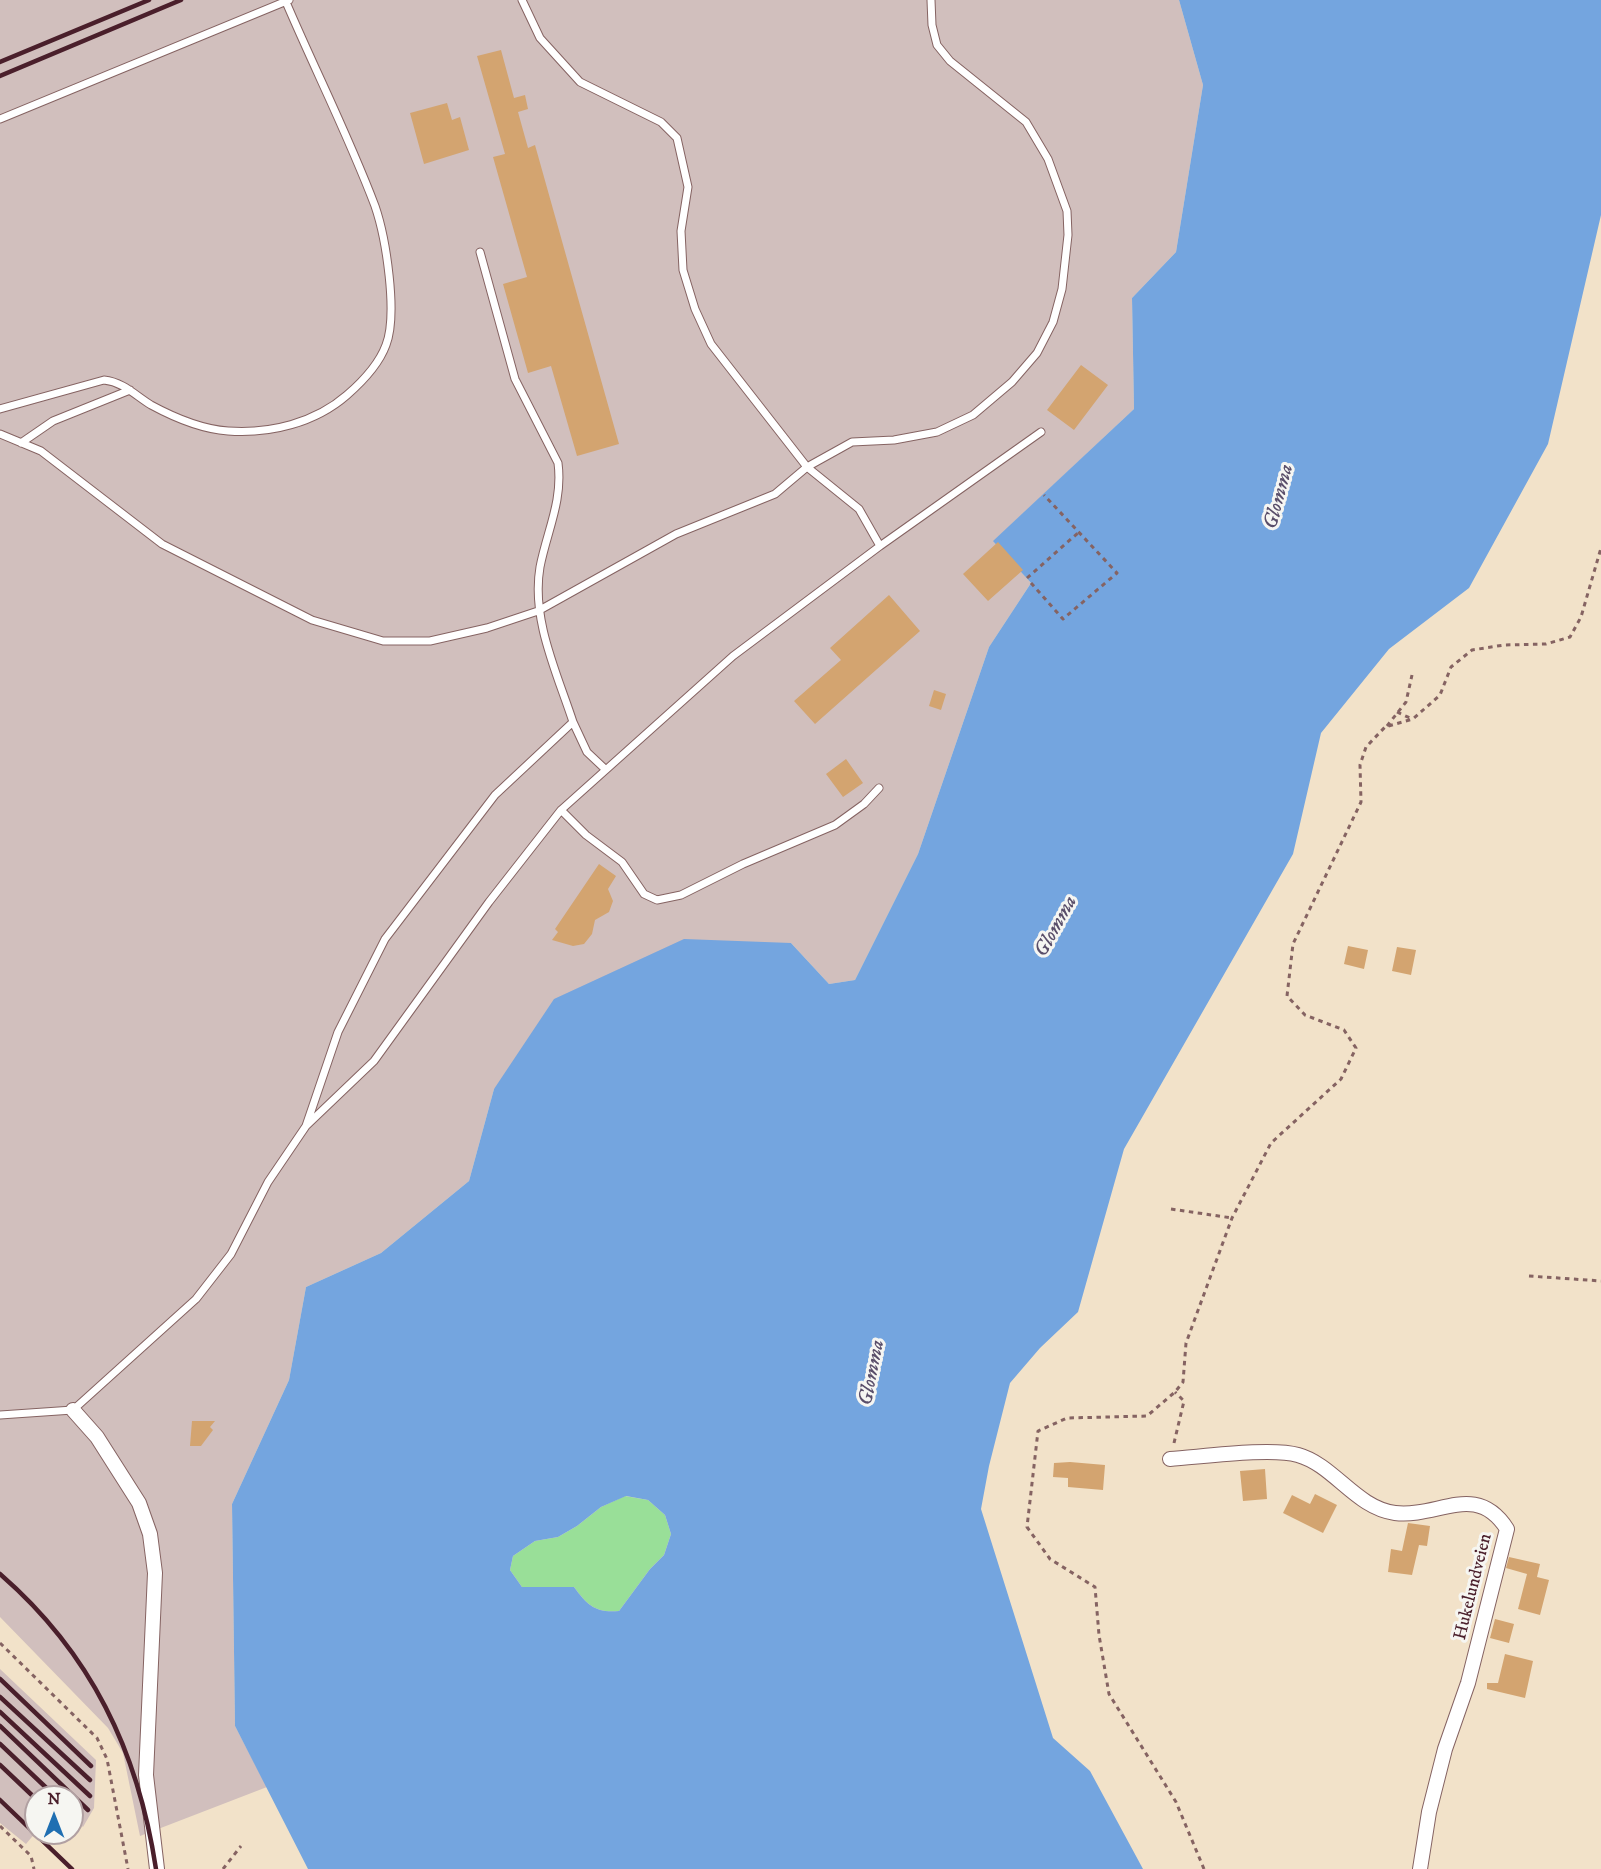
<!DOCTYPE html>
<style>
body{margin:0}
#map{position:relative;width:1601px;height:1869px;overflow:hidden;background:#f2e2c9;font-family:"IM FELL DW Pica",serif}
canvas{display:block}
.north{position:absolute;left:24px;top:1785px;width:60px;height:60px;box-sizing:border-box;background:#f6f6f2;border:2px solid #b1a0a2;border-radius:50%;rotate:0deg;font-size:16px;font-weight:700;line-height:24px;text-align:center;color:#4a1f2b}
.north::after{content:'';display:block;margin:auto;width:21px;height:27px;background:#1f6fb2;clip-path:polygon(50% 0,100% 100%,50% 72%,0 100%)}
</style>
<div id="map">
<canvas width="1601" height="1869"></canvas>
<div class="north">N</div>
</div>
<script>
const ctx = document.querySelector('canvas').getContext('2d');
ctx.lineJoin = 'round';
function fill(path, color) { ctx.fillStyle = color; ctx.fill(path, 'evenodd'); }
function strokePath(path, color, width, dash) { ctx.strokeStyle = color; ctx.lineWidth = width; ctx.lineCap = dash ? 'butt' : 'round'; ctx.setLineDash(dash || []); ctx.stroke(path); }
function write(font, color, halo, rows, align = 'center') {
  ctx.font = font + ' "IM FELL DW Pica",serif'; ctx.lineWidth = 6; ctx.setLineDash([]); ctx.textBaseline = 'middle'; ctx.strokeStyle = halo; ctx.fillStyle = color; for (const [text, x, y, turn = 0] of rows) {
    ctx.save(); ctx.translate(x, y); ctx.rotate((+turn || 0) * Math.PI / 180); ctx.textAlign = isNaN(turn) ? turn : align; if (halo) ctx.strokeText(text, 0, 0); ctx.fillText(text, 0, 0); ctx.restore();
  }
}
fill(new Path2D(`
 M0,0H1179L1203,85L1176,252L1132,298L1134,409L994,541L1031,583L989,647L918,854L855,980L829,984L791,943L494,1089L469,1181L381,1253L306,1287L289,1380L232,1504L235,1726L267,1787L140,1836L123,1753L108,1728L0,1617Z
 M0,1669L96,1760L94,1808L83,1827L72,1817V1797H36V1832L26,1844L0,1823Z`), '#d1bfbd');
fill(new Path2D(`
 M625,1496L648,1500L665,1515L671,1534L664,1555L650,1569L619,1611C596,1613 588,1606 574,1587H522L510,1570L513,1556L535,1541L558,1537L577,1526L601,1507Z`), '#99df98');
fill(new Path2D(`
 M1179,0H1601V215L1548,444L1469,588L1389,649L1321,733L1293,854L1124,1149L1078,1312L1040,1348L1010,1383L989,1466L981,1509L1053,1738L1090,1771L1143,1869H308L235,1726L232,1504L289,1380L306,1287L381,1253L469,1181L494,1089L554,999L684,939L791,943L829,984L855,980L918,854L989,647L1031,583L993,541L1134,409L1132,298L1176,252L1203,85ZM626,1496L648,1500L665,1515L671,1534L664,1555L650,1569L619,1611C596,1613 588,1606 574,1587H522L510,1570L513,1556L535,1541L558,1537L577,1526L601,1507Z`), '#74a5df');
fill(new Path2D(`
 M501,50L514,98L525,95L528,109L518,112L528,148L535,145L619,444L577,456L551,366L528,373L503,284L527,277L493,157L505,154L477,56Z
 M447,103L452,120L460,117L469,150L424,164L410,113Z
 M1081,365L1108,385L1074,430L1047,410Z
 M998,542L1023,570L988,601L963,574Z
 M889,595L920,631L815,724L794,701L841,660L830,648Z
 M934,690L946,694L941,710L929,706Z
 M846,759L863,783L843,797L826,774Z
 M599,864L616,876L608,889L613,901L609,912L595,920L592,934L584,944L573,946L552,940L558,932L555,929Z
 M1348,946L1368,950L1364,969L1344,964Z
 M1397,947L1416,950L1411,975L1392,971Z
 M192,1421H215L210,1427L213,1430L201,1446H190Z
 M1070,1462L1105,1465L1103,1490L1068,1487V1478L1053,1477L1054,1463Z
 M1265,1469L1267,1499L1243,1501L1240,1471Z
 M1315,1494L1337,1505L1323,1533L1283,1513L1292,1495L1310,1504Z
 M1408,1523L1430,1526L1427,1546L1419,1545L1412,1575L1388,1572L1391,1549L1402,1551Z
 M1509,1557L1540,1564L1537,1577L1549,1580L1540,1615L1518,1609L1527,1574L1506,1568Z
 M1495,1619L1514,1624L1509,1643L1490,1638Z
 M1505,1654L1533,1661L1525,1698L1487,1689V1683H1498Z`), '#d3a470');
const service = new Path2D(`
 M522,0L540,38L580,82L661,122L677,138L688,187L681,231L683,270L695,309L711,344L807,467L859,509L880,546
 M0,119L289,0
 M480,252L515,379L558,463C563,501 547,531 540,567C531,619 557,673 573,722
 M0,409L104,380C123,382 135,395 151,405C175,418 200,429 228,431C270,434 315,423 347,395C362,382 379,364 386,345C398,314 386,238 375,206C349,137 315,70 286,2
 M0,434L41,451L162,544L312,620L383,641H430L487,628L538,611L676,534L775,494L807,467L852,442L894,440L937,432L973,415L1012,382L1037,353L1053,322L1062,289L1068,235L1067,211L1048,159L1026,122L950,61L937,45L932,25L931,0
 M21,443L53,421L130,390
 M561,810L586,835L622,862L644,894L657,900L681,895L743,864L835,825L864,804L879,788
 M306,1126L374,1061L489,902L561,810L733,656L880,546L1041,432
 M0,1415L73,1410L196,1299L231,1254L268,1182L306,1126L338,1032L385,939L495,795L573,722L587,752L605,769`);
const minor = new Path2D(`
 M73,1410L97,1437L139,1503L150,1534L155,1573L146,1775L157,1869
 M1170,1459C1201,1457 1271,1447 1298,1455C1334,1465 1356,1508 1395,1513C1439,1518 1476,1481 1507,1529L1468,1683L1445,1749L1429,1812L1420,1869`);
strokePath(service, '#856362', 9);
strokePath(minor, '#856362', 16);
strokePath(new Path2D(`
 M1027,578L1079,532
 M1031,583L1063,619L1117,573L1044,495
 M1397,712L1412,719
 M1387,726L1406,702L1412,675
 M1171,1209L1232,1218
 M1529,1276L1601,1281
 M1174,1443L1184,1401L1175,1392
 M0,1643L97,1738L107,1759L128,1869
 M0,1826L31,1856L34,1869
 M223,1869L241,1846
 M1204,1869L1176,1802L1109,1694L1099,1635L1095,1587L1050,1559L1027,1527L1038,1431L1067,1418L1147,1416L1175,1392L1183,1382L1186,1343L1232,1218L1271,1143L1341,1079L1356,1048L1344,1030L1305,1015L1287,996L1293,944L1361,802L1360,765L1366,747L1385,727L1413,719L1440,695L1451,667L1472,650L1504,645L1546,644L1570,637L1581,617L1601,548`), '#856362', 3, [4.5, 4.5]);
strokePath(service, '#fff', 7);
strokePath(minor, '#fff', 14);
strokePath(new Path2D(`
 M0,62L149,0
 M0,76L181,0
 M0,1574C91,1653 138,1751 156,1869
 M0,1679L91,1766
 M0,1697L90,1780
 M0,1712L90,1796
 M0,1726L88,1810
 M0,1744L56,1797
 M0,1765L36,1799
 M0,1800L72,1869
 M72,1812L79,1819`), '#4a1f2b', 4.5);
write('18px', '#4a1f2b', '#f6f6f2', [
 ["Hukelundveien",1474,1587,-76]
]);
write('italic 20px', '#594e6a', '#f6f6f2', [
 ["Glomma",1280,497,-75],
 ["Glomma",1057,927,-61],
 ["Glomma",873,1373,-79]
]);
</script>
